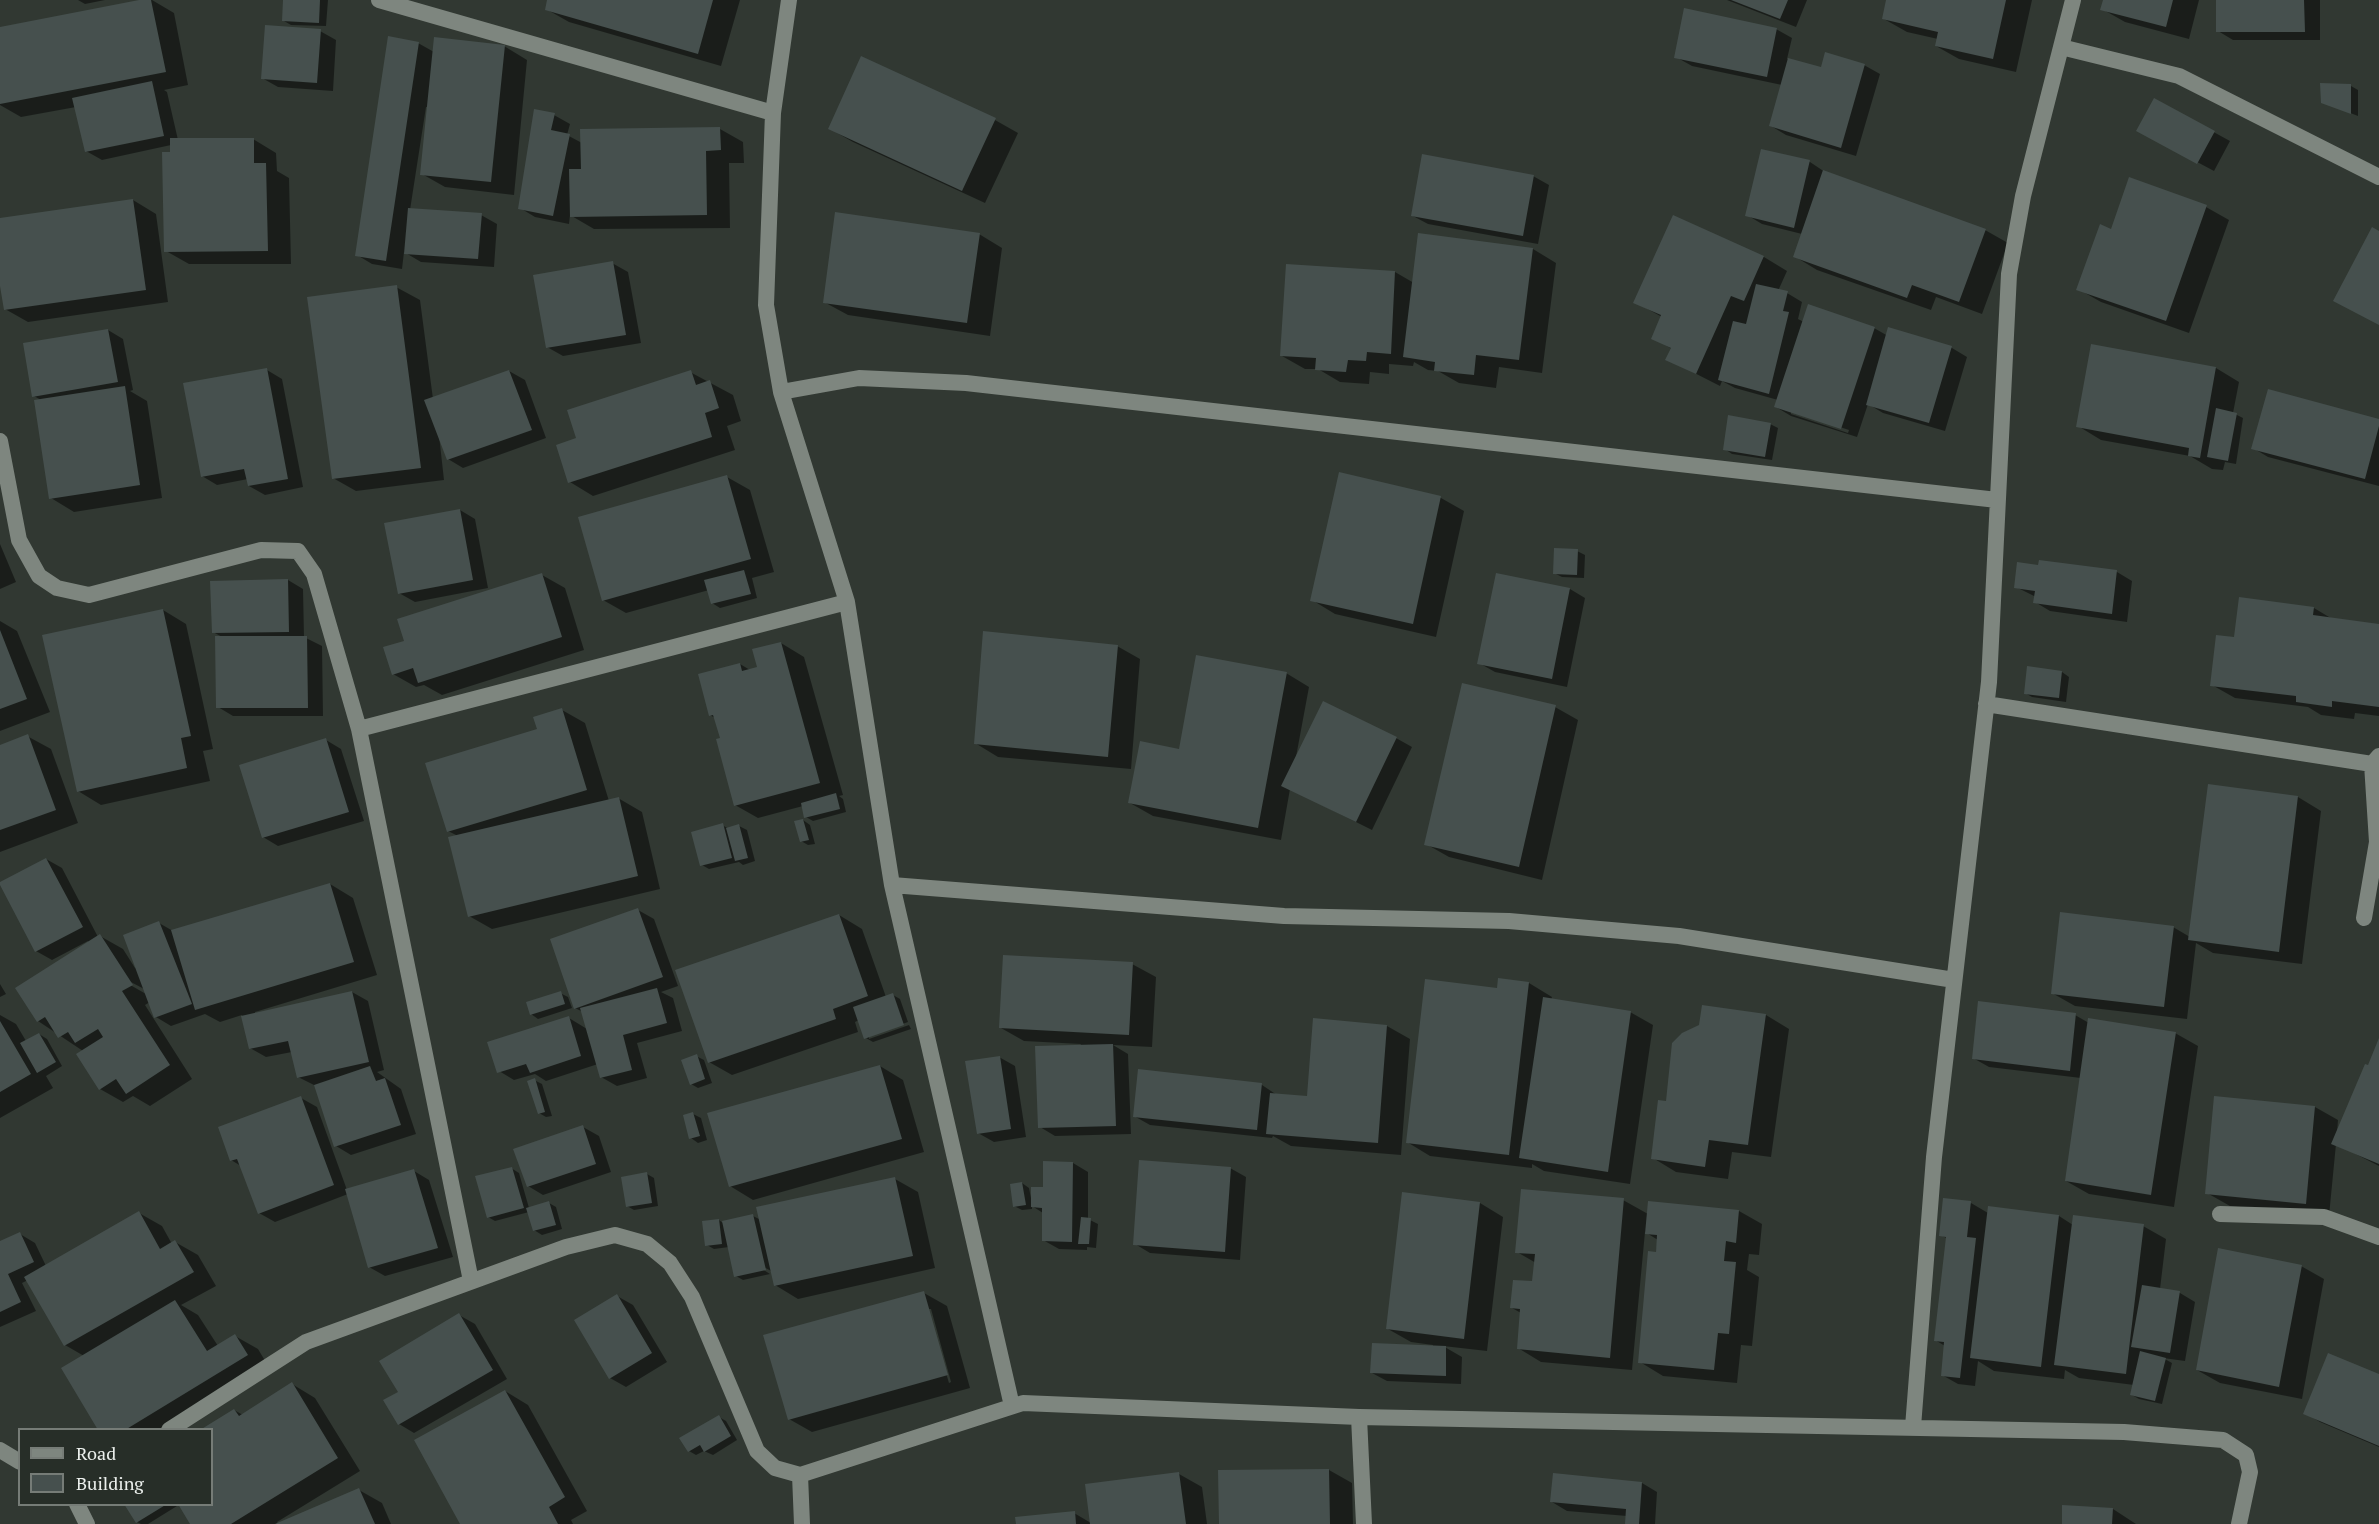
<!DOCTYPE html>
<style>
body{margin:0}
#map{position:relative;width:2379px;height:1524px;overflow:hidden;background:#313832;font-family:"PT Serif",serif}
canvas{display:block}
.legend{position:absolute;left:18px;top:1428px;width:195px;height:78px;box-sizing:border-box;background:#272e28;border:2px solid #767c77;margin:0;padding:8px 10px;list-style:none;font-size:18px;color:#ecf0ed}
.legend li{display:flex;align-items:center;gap:12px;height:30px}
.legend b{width:30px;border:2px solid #767c77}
</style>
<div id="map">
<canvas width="2379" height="1524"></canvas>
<ul class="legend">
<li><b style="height:8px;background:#7e867f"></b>Road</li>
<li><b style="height:16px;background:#46504e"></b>Building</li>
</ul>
</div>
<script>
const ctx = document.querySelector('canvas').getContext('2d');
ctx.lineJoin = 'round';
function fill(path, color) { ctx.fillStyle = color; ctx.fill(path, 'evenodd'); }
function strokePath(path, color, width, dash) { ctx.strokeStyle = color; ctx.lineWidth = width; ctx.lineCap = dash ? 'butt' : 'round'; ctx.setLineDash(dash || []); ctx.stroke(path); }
fill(new Path2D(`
 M78,0H105L85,4Z
 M152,0L174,13L188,85L164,90L167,92L178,140L253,139L276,153L277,171L289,178L291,264H189L166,251L171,145L102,160L86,151L76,107L21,117L0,105V29Z
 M285,0H328L326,26L291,25L284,21Z
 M549,0H740L721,66L569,22L546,9Z
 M1727,0H1807L1796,27Z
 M1888,0H2032L2016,72L1959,59L1936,46L1938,39L1907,32L1884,19Z
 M2104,0H2199L2189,39L2125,22L2102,9Z
 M2217,0H2320V40H2233L2218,31Z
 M1776,29L1792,38L1787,59L1822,69L1864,65L1880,74L1856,156L1786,135L1771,126L1782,85L1692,66L1676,57Z
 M320,31L336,40L333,91L278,87L262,78Z
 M418,43L434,52L504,46L527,60L514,195L445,187L422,174L428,107H426L410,210L481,215L497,224L494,267L421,262L404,252L402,269L372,264L357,255Z
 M2321,85L2351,86L2358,90V116L2322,102Z
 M2155,100L2230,141L2214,171L2154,139Z
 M554,115L570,124L567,135L582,143V131L720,129L743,142L744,163H729L730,228L594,229L570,215L569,224L535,217L520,208Z
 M995,120L1018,133L985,203L853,142L830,129Z
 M1762,150L1810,162L1825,172L1985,230L2008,243L1982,314L1936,297L1931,310L1817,270L1794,256L1802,234L1762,224L1747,215Z
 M1533,176L1549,185L1538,244L1428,224L1413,216Z
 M2130,179L2206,207L2229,220L2189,333L2101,302L2078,289L2112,231Z
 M133,200L156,214L168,302L28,322L5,309L0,276V219Z
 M1673,217L1764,257L1787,271L1778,291L1787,293L1802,302L1798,319L1804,322L1874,328L1888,336L1889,329L1952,348L1967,357L1945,431L1883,413L1868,404L1857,437L1791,416L1776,407L1778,400L1735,388L1722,381L1720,386L1667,359L1672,349L1653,338L1662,317L1635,302ZM1791,411L1849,430L1848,433L1791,414Z
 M979,234L1002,248L990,336L848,315L824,302Z
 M1533,249L1556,263L1542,373L1499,367L1496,388L1459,383L1438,371L1428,370L1414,362L1413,366L1389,364V374L1370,372L1369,384L1340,382L1318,369H1305L1282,356L1287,266L1395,272L1414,283Z
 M612,263L628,272L641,343L563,356L547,347Z
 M396,287L420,300L433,399L509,371L525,380L546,438L463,468L448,459L439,435L444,480L356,491L333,478Z
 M108,330L123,339L133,390L130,391L147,401L162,498L74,512L51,498L41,400L34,396Z
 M2092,346L2216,368L2239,382L2233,413L2243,418L2236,464L2225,462L2223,470L2212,469L2190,456L2101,440L2078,426Z
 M267,370L282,379L303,487L265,495L249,486L248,479L217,485L202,476Z
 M690,372L733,395L741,421L727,426L735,450L593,496L570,482L578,439Z
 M2379,420V486L2268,457L2253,448Z
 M1770,424L1778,428L1772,460L1732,454L1725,449Z
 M1340,474L1441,498L1464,511L1436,637L1335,614L1312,600Z
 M727,477L750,490L774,572L752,578L757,598L720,608L712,603L709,590L626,613L603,600Z
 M460,510L475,519L488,588L415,602L399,593Z
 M0,544L16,582L0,589Z
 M1577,551L1585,555L1584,578L1562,577L1554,573Z
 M2117,572L2132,581L2127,622L2050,611L2035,602L2036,597L2016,587Z
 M542,575L565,588L584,650L442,695L424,685L416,687L393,674Z
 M288,580L303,589L304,637L322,646L323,716H233L218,707L224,638L213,632Z
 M1570,589L1585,598L1567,687L1495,672L1479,663Z
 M2314,608L2334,620L2379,625V716L2355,713L2354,719L2321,715L2308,707L2235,698L2212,685Z
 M163,610L186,624L213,749L203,751L210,781L101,805L78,791Z
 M0,621L17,631L50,712L0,731Z
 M781,643L804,657L843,795L839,796L843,799L846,812L813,821L806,817L803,806L758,818L735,805L722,739L715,718L710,715L740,664L750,670L759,668Z
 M1117,646L1140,659L1131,769L998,757L975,743Z
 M2062,672L2069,677L2066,702L2032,697L2025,693Z
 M1286,673L1309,687L1296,757L1396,738L1412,747L1372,830L1290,789L1281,840L1153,816L1130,803L1180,751Z
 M1555,707L1578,720L1542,880L1449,857L1426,844Z
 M562,710L585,723L609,801L618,798L642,812L660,889L492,929L469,916L458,836L448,831L539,730Z
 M27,736L51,749L78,823L0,852V746Z
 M326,740L341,749L364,821L278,846L263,837Z
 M2209,786L2298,797L2321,811L2302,964L2213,953L2196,943L2187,1019L2075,1006L2052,993L2173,927L2190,937Z
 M803,820L810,825L815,844L808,845L801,841Z
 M722,825L729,829L739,826L747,830L755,861L743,865L739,862L709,869L702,865Z
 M46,859L62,868L98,937L100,936L123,949L135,968L159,923L173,931L330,884L353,898L377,975L255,1012V1014L352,992L368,1001L384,1070L377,1072L401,1089L416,1134L351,1155L336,1146L316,1086L298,1077L292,1052L266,1057L250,1048L242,1015L220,1022L205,1014L171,1026L156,1017L150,1002L145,1005L192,1079L150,1106L133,1096L123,1102L100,1089L83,1051L38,1021L89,943L88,941L52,960L36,951ZM127,980L146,990V994L125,982Z
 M638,910L654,919L678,986L661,992L673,998L682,1031L637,1043L647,1078L617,1086L601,1077L598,1064L546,1081L535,1074L514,1080L499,1071L569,1018L587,1029L583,1012L575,1008Z
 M839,915L862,929L886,997L893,995L900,999L908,1022L869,1036V1039L909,1025L911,1029L873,1042L866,1038L859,1020L855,1022L858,1032L732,1075L709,1062Z
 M1132,964L1156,977L1152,1047L1113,1045L1128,1054L1131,1134L1055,1136L1040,1127L1081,1044L1024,1041L1001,1028Z
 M1529,983L1552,997L1551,1000L1630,1012L1653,1025L1630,1184L1544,1171L1532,1164V1168L1430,1156L1407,1142Z
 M0,984L6,994L0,997Z
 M560,993L568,997L572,1008L538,1019L531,1014Z
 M0,1015L16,1024L26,1041L39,1034L47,1039L62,1066L46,1076L53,1088L0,1118Z
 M1766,1015L1789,1029L1771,1157L1732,1152L1728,1179L1676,1172L1653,1158L1667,1103Z
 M2075,1015L2089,1023L2175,1033L2198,1046L2174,1207L2089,1194L2066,1181L2081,1078L1989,1067L1973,1058Z
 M1315,1020L1387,1026L1410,1039L1401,1155L1291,1146L1273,1136L1272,1138L1150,1125L1134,1116L1140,1071L1262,1085L1277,1095L1309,1098Z
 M2379,1042V1166L2336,1144L2329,1216L2230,1206L2207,1193L2315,1107L2338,1120L2337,1133Z
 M696,1056L704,1060L712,1083L698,1088L691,1084Z
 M999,1057L1015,1066L1026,1137L994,1142L978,1133Z
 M880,1066L903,1080L924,1152L753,1200L730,1186Z
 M534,1080L542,1084L552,1116L546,1117L539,1113Z
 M301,1098L317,1107L347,1190L414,1171L429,1180L453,1257L385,1276L369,1267L348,1194L275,1222L259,1213L241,1166L231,1160Z
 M693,1114L701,1118L707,1140L698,1143L691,1138Z
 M583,1127L599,1136L611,1172L543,1195L528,1186Z
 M1073,1163L1088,1172V1219L1098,1224L1096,1248L1087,1247V1250L1059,1249L1043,1240V1213L1032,1206V1209L1022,1210L1014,1206L1022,1183L1029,1188L1031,1198H1032Z
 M511,1168L519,1173L529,1208L549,1203L556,1207L562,1229L542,1235L534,1230L529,1212L495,1221L488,1217Z
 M1230,1168L1246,1177L1240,1260L1150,1253L1135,1244Z
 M647,1174L654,1178L658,1206L634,1210L627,1206Z
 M895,1179L918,1192L935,1268L798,1299L775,1285L773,1272L760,1265L759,1267L770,1274L743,1280L736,1276L729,1247L714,1249L707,1245L719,1220L723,1223L753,1216L761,1220Z
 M1623,1200L1648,1214L1739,1211L1762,1224L1759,1255L1749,1254L1747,1270L1759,1277L1752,1346L1741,1345L1737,1383L1663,1376L1640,1362L1658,1240L1645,1232L1632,1370L1541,1362L1518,1348L1521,1313L1512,1308L1533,1283L1536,1263L1517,1252Z
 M1480,1203L1503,1217L1487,1351L1443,1346L1462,1357L1461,1384L1387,1381L1372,1373L1433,1347V1345L1411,1342L1388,1329Z
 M1971,1203L1988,1213L1989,1207L2059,1216L2073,1225L2143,1226L2166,1239L2160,1289L2180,1293L2195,1302L2185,1361L2163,1358L2172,1363L2162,1404L2139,1399L2132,1395L2134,1385L2079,1378L2065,1370L2064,1379L1994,1371L1978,1361L1975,1386L1958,1384L1942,1375L1945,1346L1935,1340L1948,1239L1941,1235Z
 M139,1213L162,1226L172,1244L175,1242L198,1255L216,1286L181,1305L198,1315L218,1346L235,1336L258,1349L270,1369L169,1430H100L84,1356L65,1345L28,1280L22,1283L36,1311L0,1327V1242L20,1234L35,1243L46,1266Z
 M2301,1266L2324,1279L2302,1399L2220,1383L2197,1370Z
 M924,1293L947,1306L970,1388L812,1432L789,1419ZM927,1309H931L951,1382L949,1383Z
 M617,1296L633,1305L667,1362L626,1387L610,1378Z
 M459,1315L475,1324L507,1379L414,1433L399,1424L400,1392Z
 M2379,1376V1447L2320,1422L2305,1413Z
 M292,1384L315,1398L360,1471L277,1522L278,1524H192L212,1504V1430L234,1410L243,1415Z
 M505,1391L528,1405L587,1511L571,1520L573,1524H461Z
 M719,1417L726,1421L737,1440L713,1455L704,1451L696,1455L689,1451Z
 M1329,1470L1352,1483L1353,1524H1220Z
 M1179,1474L1202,1487L1207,1524H1018L1074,1513L1091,1523Z
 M1554,1475L1642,1483L1657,1492L1655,1524H1626L1627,1516L1567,1511L1552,1502Z
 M359,1490L382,1503L391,1524H278Z
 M126,1504H176L177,1506L148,1524H141L137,1522Z
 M2064,1506L2113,1509L2136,1524H2063Z`), '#0007');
fill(new Path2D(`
 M139,0H151L166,72L0,104V27Z
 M283,0H320L319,23L282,21Z
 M547,0H713L698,54L545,10Z
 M1731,0H1788L1780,19Z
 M1886,0H2006L1993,59L1935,46L1938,32L1882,19Z
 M2103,0H2173L2166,27L2100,10Z
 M2216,0H2304L2305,32H2216Z
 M1684,8L1777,28L1767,77L1674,58Z
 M265,25L321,29L317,83L261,79Z
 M388,36L419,42L386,261L355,256Z
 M434,37L505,45L491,182L420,175Z
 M1825,52L1865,64L1841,148L1769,126L1788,58L1821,67Z
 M861,56L996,118L962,191L828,129Z
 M152,81L164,136L85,152L72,98Z
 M2320,83L2351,84V114L2321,103Z
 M2154,98L2215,131L2197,164L2136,131Z
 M534,109L555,113L551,130L570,134L553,216L518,209Z
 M720,127L721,150L706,151L707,215L570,217L569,169H581L580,129Z
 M170,138H254V163H266L268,251L164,252L162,152H170Z
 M1761,149L1810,160L1794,228L1745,216Z
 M1422,154L1534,175L1523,236L1411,216Z
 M1823,170L1986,229L1959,302L1912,285L1907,298L1793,257Z
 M2129,177L2207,205L2166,321L2076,290L2100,224L2111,229Z
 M133,199L146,290L4,310L0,286V218Z
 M408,208L482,213L478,259L404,254Z
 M835,212L980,233L967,323L823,303Z
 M1673,215L1764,256L1744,301L1731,296L1696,374L1665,360L1671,348L1651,339L1661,315L1633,303Z
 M2372,227L2379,231V325L2333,301Z
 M1418,233L1533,248L1519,360L1476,355L1474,375L1434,371L1435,362L1403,357Z
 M613,261L626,335L546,348L533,275Z
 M1286,264L1395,271L1391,354L1367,352L1366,361L1348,360L1346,372L1315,370L1316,358L1280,356Z
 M1756,284L1788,291L1783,311L1789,312L1769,394L1718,380L1733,321L1746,324Z
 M397,285L421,468L332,479L307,297Z
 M1808,304L1875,327L1841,429L1774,407Z
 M1888,327L1952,346L1929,423L1866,405Z
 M108,329L118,382L32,397L23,343Z
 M2091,344L2216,367L2200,458L2188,456L2189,448L2076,427Z
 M267,368L288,479L248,486L244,469L201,477L183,383Z
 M509,370L532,430L447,460L424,400Z
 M691,370L696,385L710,380L719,408L705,413L712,437L568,483L556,445L576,438L567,410Z
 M125,386L140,485L49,499L34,400Z
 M2268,389L2379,419V426L2365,479L2251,449Z
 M2216,408L2237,413L2228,461L2207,457Z
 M1728,415L1771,423L1765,457L1723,450Z
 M1339,472L1441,496L1413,624L1310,601Z
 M727,475L751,559L602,601L578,517Z
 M460,509L473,580L398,594L384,523Z
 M1554,548L1578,549L1577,575L1553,574Z
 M2039,560L2117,570L2112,614L2033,603L2035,591L2014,588L2017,562L2038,565Z
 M744,570L751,594L711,604L704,580Z
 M542,573L562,637L418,683L413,668L392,675L383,647L404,641L397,619Z
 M1496,573L1570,588L1552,679L1477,664Z
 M288,579L289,632L212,633L210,581Z
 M2239,597L2314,607L2313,615L2379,624V707L2332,701V707L2296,702V696L2210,686L2216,635L2234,637Z
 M163,609L191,736L181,738L187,768L77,792L42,635Z
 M0,630L27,699L0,709Z
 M983,631L1118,645L1108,757L974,744Z
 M215,636H307L308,708H216Z
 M781,642L820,783L734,806L716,739L720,738L713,715L709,716L698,674L740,663L742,671L757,667L752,649Z
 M1196,655L1287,672L1258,828L1128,803L1140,741L1179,749Z
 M2027,666L2062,671L2059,698L2024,694Z
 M1462,683L1556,705L1519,867L1424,845Z
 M1323,701L1397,737L1356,822L1281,786Z
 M562,708L587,790L447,832L425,763L537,729L533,717Z
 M28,734L56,810L0,830V745Z
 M326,738L349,812L262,838L239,765Z
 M2208,784L2298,796L2279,952L2188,940Z
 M836,793L840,809L804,818L801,803Z
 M619,797L638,876L468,917L448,837Z
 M803,819L809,840L800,842L794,821Z
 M723,823L732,858L700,866L691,832Z
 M739,824L748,858L735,861L726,828Z
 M46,858L83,927L35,952L0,885V882Z
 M330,883L354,962L195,1010L171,930Z
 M638,908L663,977L574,1009L550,939Z
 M2060,912L2174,926L2164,1007L2051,994Z
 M839,914L868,996L833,1009L836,1019L708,1063L675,970Z
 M159,921L192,1004L154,1018L123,935Z
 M100,934L133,985L122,991L170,1065L126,1094L116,1079L99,1090L76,1054L103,1037L98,1029L75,1043L68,1032L58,1038L45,1017L37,1022L15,988Z
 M1003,955L1133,962L1129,1035L999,1028Z
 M1498,978L1529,982L1509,1155L1406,1143L1425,979L1497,988Z
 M657,988L667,1023L623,1035L632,1070L600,1078L580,1008Z
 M352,991L369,1062L297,1078L288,1041L249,1049L241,1016Z
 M561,991L565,1004L530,1015L526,1002Z
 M893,993L904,1025L864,1039L853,1007Z
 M1543,997L1631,1011L1608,1172L1519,1158Z
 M1978,1001L2076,1013L2070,1071L1972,1059Z
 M1702,1005L1766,1014L1748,1145L1709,1140L1705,1167L1651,1159L1658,1100L1666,1101L1672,1043L1682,1033L1699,1025Z
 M569,1016L581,1056L530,1073L526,1064L497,1073L487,1042Z
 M1313,1018L1387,1025L1378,1143L1266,1134L1270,1093L1307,1096Z
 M2088,1018L2176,1032L2151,1195L2065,1181Z
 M0,1021L31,1074L0,1092Z
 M39,1033L56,1062L37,1073L20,1043Z
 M2379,1038V1164L2331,1144L2365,1064L2368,1065Z
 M1113,1044L1116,1126L1038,1128L1035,1046Z
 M697,1054L705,1079L690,1085L681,1060Z
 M1000,1056L1011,1129L977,1134L965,1061Z
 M880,1065L902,1139L729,1187L707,1113Z
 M370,1066L376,1081L385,1078L401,1125L334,1147L314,1085Z
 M1138,1069L1262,1083L1257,1130L1133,1117Z
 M535,1078L545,1112L538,1114L527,1081Z
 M301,1096L334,1185L258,1214L237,1159L230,1161L218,1127Z
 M2214,1096L2315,1106L2306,1204L2205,1194Z
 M693,1112L700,1136L689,1139L683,1115Z
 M583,1125L596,1164L527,1187L513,1149Z
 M1139,1160L1231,1167L1225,1252L1133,1245Z
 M1043,1161L1073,1162L1072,1242L1042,1241V1208L1031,1207V1187H1043Z
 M512,1167L524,1208L487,1218L475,1176Z
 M414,1169L438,1248L368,1268L345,1189Z
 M647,1172L652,1203L626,1207L621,1177Z
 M895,1177L913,1256L774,1286L756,1207Z
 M1022,1182L1026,1205L1013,1207L1010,1184Z
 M1521,1189L1624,1198L1610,1358L1517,1349L1520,1309L1510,1308L1513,1280L1532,1281L1535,1254L1515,1253Z
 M1402,1192L1480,1202L1464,1339L1386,1329Z
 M1943,1198L1971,1201L1967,1237L1976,1238L1960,1378L1941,1376L1944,1342L1934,1341L1946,1237L1939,1236Z
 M549,1201L556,1225L533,1231L526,1208Z
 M1648,1201L1739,1210L1736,1243L1726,1241L1724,1261L1736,1262L1729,1334L1718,1333L1714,1370L1638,1363L1648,1251L1656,1252L1657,1235L1645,1234Z
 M1988,1206L2059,1215L2041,1367L1970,1358Z
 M139,1211L160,1249L175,1240L194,1272L64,1346L24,1277Z
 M753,1214L766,1270L734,1277L722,1221Z
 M2073,1215L2144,1224L2126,1374L2054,1365Z
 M1081,1217L1091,1218L1089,1244H1078Z
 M719,1219L722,1244L705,1246L702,1221Z
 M20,1232L34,1262L8,1274L21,1302L0,1312V1241Z
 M2218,1248L2302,1265L2279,1387L2196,1370Z
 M2142,1285L2180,1291L2170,1353L2131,1347Z
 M924,1291L948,1375L788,1420L763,1335Z
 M617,1294L652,1353L609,1379L574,1320Z
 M175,1300L207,1351L235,1334L248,1355L125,1430H98L61,1368Z
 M459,1313L493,1370L398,1425L383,1400L398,1392L379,1361Z
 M1372,1343L1446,1346V1376L1370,1373Z
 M2140,1351L2166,1358L2155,1401L2130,1395Z
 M2328,1353L2379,1374V1446L2303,1414Z
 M292,1382L338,1458L231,1524H190L178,1504H212V1430H200L234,1409L239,1416Z
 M505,1390L565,1497L549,1507L558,1524H460L414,1440Z
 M719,1415L731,1436L704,1452L700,1445L688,1452L679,1438Z
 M1329,1469L1330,1524H1219L1218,1470Z
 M1179,1472L1186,1524H1090L1085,1484Z
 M1553,1473L1642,1482L1639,1524H1625L1626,1509L1550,1502Z
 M359,1488L375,1524H275Z
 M124,1504H167L136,1523Z
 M2062,1505L2113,1508L2112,1524H2062Z
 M1075,1511L1076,1524H1016L1015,1517Z`), '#46504e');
strokePath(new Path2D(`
 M379,0L773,113
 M789,0L773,113L766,305L781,392L847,602L892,885L1012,1406
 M2061,47L2179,76L2379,177
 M781,392L859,378L966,383L1997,500
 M0,441L19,540L39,576L57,588L89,595L261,550L298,551L314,574L359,729L471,1281
 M1986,704L2372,764
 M359,729L847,602
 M892,885L1284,916L1509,921L1679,936L1954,980
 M2364,918L2377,842L2372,764L2379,756
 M2220,1214L2324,1217L2379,1237
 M1359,1417L1364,1524
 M1913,1427L1934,1157L1989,682L2009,274L2023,196L2073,0
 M169,1430L306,1342L566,1247L615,1235L647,1244L670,1263L692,1297L757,1451L775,1468L800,1475L1023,1403L1359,1417L2124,1432L2223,1440L2246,1455L2250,1472L2239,1524
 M0,1450L20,1462
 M800,1475L802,1524
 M77,1504L87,1524`), '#7e867f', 16);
</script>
